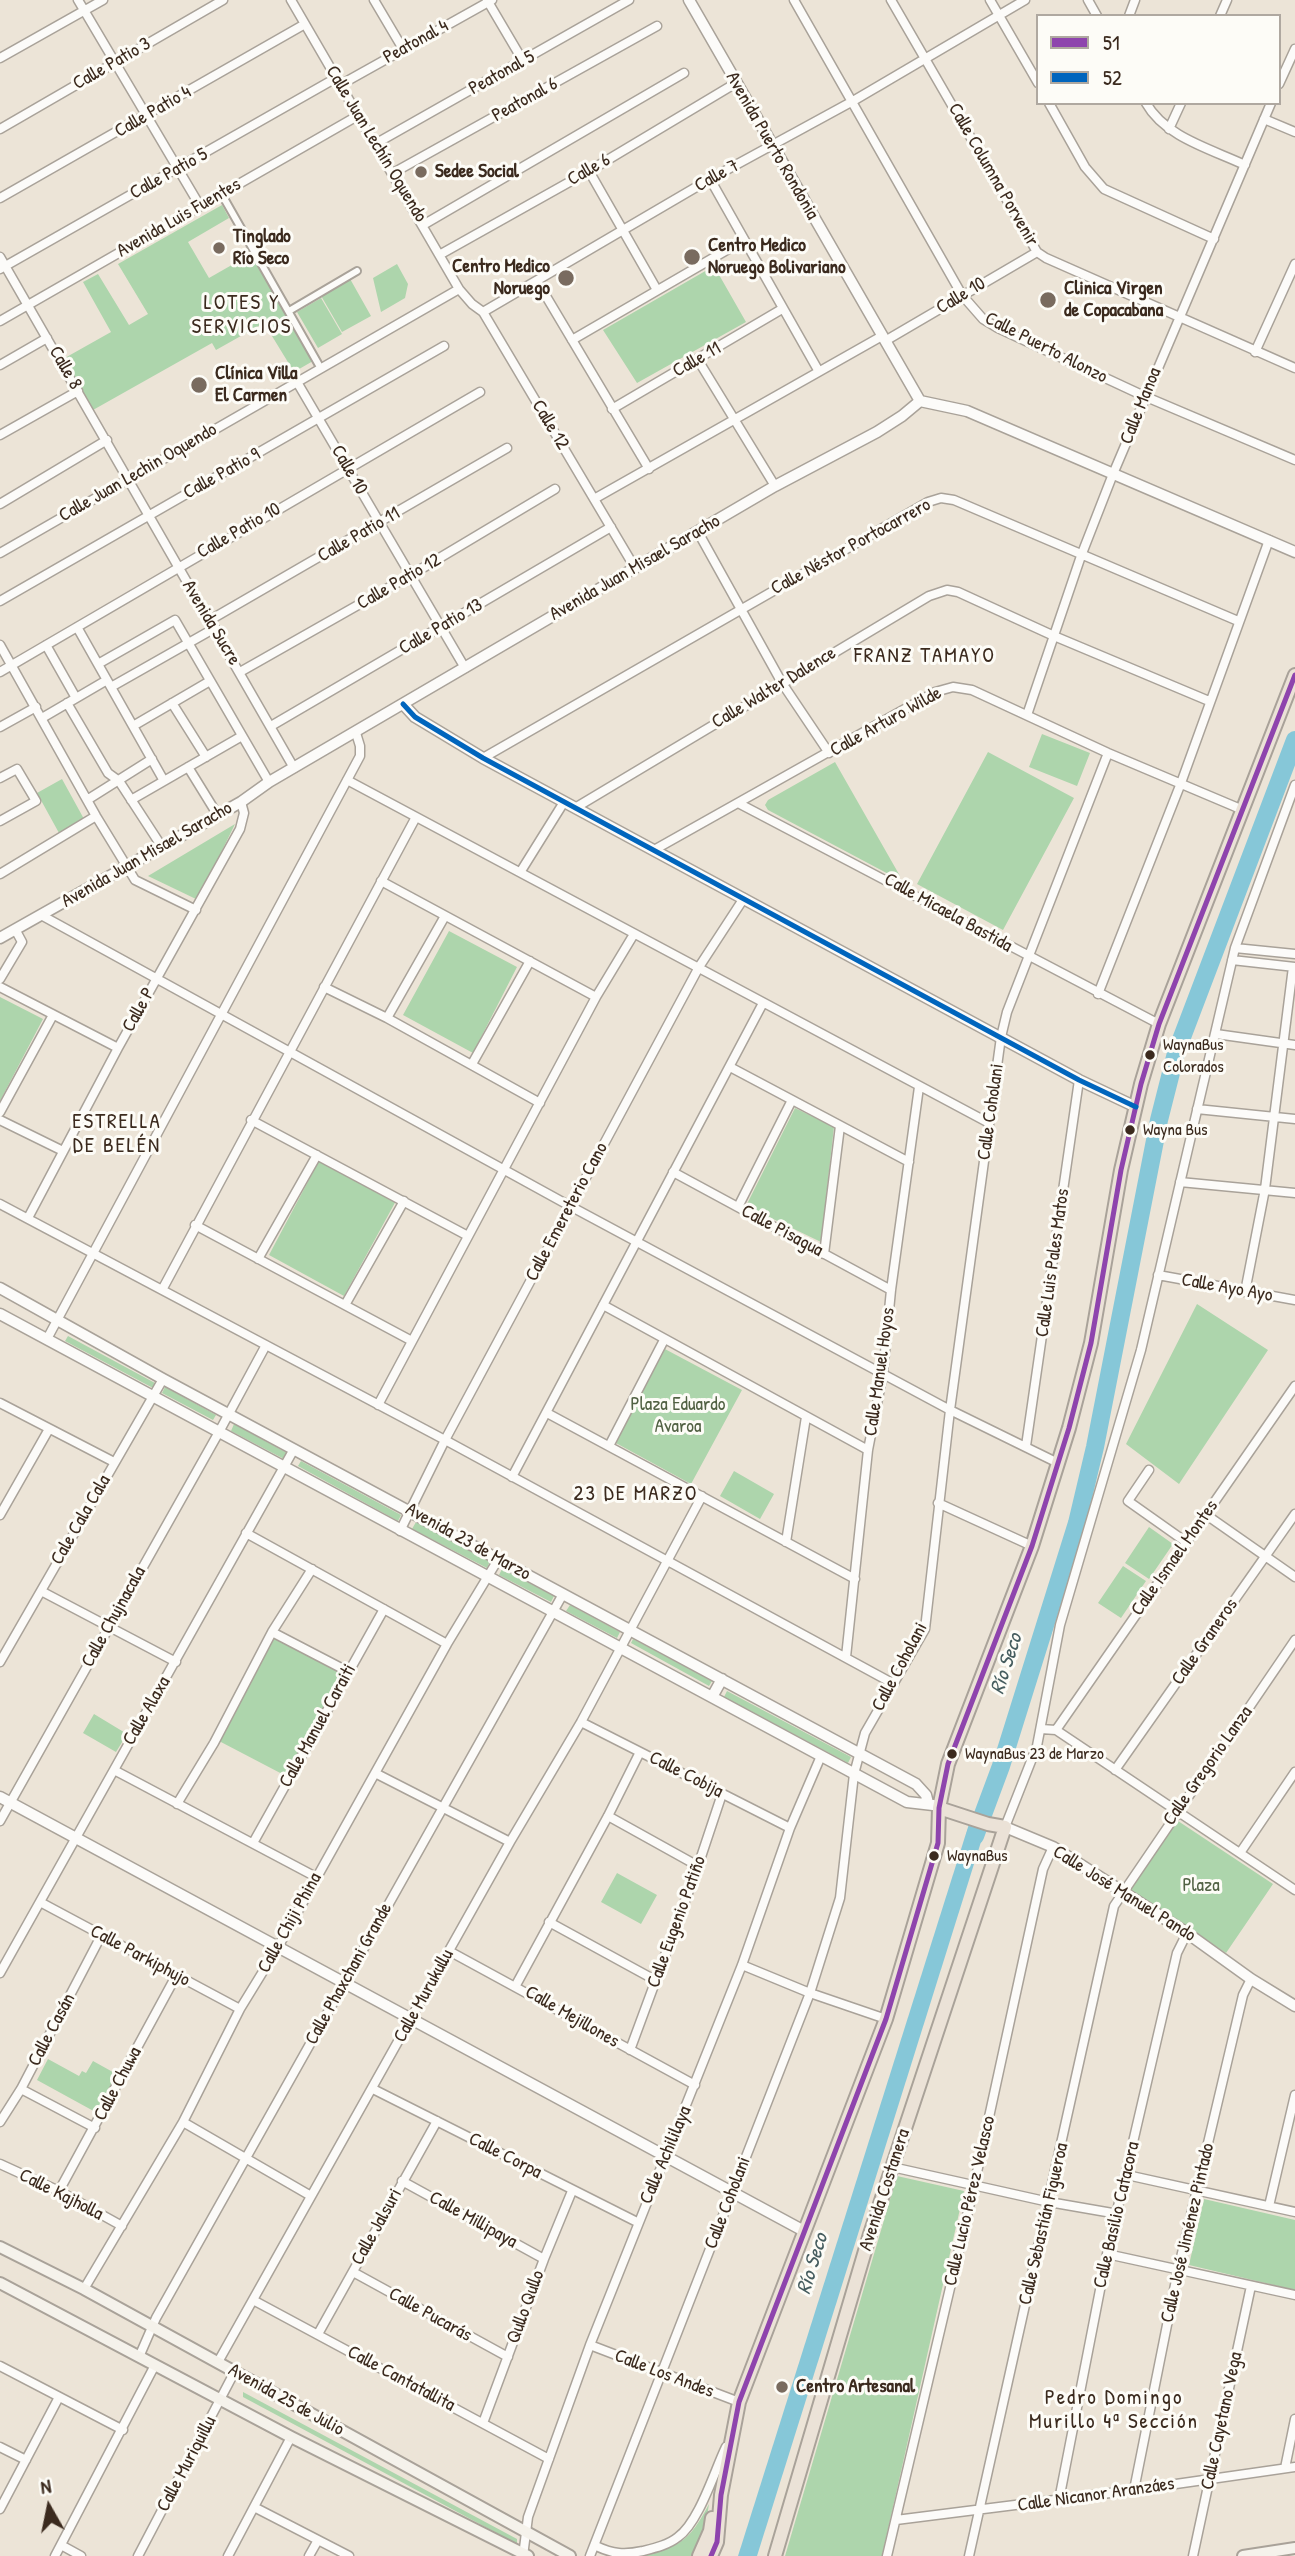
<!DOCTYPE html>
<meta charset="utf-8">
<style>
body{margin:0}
#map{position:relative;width:1295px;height:2556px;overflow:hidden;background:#ece4d7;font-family:"Patrick Hand",sans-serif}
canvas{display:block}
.legend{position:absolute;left:1036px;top:14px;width:245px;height:91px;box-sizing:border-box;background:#fdfcf7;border:2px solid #afa8a0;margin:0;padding:9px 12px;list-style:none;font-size:21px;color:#3b2a1e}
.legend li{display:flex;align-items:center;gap:14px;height:35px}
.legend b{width:35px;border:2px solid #afa8a0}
.north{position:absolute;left:14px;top:2472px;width:70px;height:70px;-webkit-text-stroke:5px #fdfcf7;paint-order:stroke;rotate:351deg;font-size:19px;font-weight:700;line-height:28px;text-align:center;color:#3b2a1e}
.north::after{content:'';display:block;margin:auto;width:24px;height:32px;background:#3b2a1e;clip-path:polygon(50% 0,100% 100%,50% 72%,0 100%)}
</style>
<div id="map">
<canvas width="1295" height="2556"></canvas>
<ul class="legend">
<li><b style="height:9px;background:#8e44ad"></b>51</li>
<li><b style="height:9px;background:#0065bd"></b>52</li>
</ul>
<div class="north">N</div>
</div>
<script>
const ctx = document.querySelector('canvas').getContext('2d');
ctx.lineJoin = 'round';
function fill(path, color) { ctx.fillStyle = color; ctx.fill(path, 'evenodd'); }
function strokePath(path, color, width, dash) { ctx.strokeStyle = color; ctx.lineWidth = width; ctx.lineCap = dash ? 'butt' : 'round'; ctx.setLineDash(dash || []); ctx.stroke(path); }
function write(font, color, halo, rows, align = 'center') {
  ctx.font = font + ' "Patrick Hand",sans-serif'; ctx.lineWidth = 6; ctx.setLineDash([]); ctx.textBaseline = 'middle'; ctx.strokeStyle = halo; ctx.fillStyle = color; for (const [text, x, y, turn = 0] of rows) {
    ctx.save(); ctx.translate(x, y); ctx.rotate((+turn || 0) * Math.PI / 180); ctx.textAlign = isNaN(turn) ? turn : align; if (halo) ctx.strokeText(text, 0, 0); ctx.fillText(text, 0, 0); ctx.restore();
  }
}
fill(new Path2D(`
 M222,205L229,218L188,242L209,278L251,254L313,361L294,372L264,323L216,350L212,343L93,410L63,359L111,332L83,282L98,274L129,325L148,314L118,264Z
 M397,264L408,284L405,298L381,312L373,278Z
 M714,266L746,322L637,383L603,330Z
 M349,277L371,316L342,332L320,294Z
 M321,298L342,334L318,348L297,312Z
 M1042,734L1090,753L1077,786L1029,767Z
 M988,752L1074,798L1003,930L917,884Z
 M835,762L900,876L896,878L768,810L765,805L768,800Z
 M62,779L84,819L59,833L37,793Z
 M235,824L198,900L148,876Z
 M449,931L517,967L473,1053L403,1015Z
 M0,997L43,1019L0,1101Z
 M795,1108L834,1127L821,1242L746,1206Z
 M320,1159L397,1199L344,1296L269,1255Z
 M1197,1304L1268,1350L1179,1484L1126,1444Z
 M68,1336L155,1383L153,1388L65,1341Z
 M663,1348L742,1390L691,1484L614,1442Z
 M165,1387L216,1415L213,1420L162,1393Z
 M234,1424L287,1453L284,1459L231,1431Z
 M301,1461L401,1515L398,1521L298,1466Z
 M734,1471L774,1494L760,1519L720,1496Z
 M416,1522L490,1561L487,1568L412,1529Z
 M1149,1527L1173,1544L1149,1579L1125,1563Z
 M1123,1566L1146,1581L1121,1618L1098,1603Z
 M502,1569L554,1596L551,1602L499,1575Z
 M570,1605L620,1632L617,1638L566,1611Z
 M275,1637L342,1673L286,1776L219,1741Z
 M633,1639L712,1681L709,1686L631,1643Z
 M727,1691L851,1757L848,1763L724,1697Z
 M94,1714L127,1734L116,1752L83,1733Z
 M1175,1819L1273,1884L1226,1953L1129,1889Z
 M617,1873L657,1895L641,1924L601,1902Z
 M48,2059L79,2076L82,2071L86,2073L93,2061L120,2076L99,2114L37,2080Z
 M897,2176L964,2191L882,2556H785Z
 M1204,2199L1295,2220V2290L1189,2265Z
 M243,2392L517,2539V2544L243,2397Z
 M709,2504C706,2523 704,2540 693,2556H630C676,2549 687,2546 709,2504Z`), '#add5ac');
fill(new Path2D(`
 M969,1824L985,1829L757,2556H738Z`), '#86c7d8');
strokePath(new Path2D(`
 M975,1836L1001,1766L1077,1523L1095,1447L1159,1120L1176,1053L1295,740`), '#86c7d8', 18);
const pedestrian = new Path2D(`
 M221,193L320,367
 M289,311L357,271`);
const minor = new Path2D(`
 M78,0L200,206
 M291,0L459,289L472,304L483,312L635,568
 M374,0L403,49
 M487,0L523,61
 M794,0L962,295L983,319L998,328L1144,396L1295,460
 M891,0L1037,252L1046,258L1295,368
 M990,0L1038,83
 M1088,0L1097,16
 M1129,16L1135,0
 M1220,16L1227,0
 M0,58L103,0
 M1279,84L1295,49
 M340,85L492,0
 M1049,103L1085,167L1104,189L1214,239
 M1146,103C1165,137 1211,149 1245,165
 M1264,119L1295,132
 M0,129L223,0
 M1169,129L1181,103
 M375,144L629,0
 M589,171L657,290
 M393,173L657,26
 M710,179L818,370
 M0,198L305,24
 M423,225L684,73
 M441,254L589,171L736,83
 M0,257L294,768
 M0,269L336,78
 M537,281L649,469
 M483,312L710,179L853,101L1025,0
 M0,321L359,115
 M572,340L744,240
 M885,341L1037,252
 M1255,352L1295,264
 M698,360L775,486
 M0,365L47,338
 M297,382L465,668
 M612,409L782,309
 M0,435L78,391
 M594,499L882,336
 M0,504L107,440
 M698,532L782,683L829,753
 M0,553L459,289
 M0,601L444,346
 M210,620L507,448
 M77,627L164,781
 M0,645L96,816L135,880L196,910
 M46,645L76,698
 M98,664L175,620L269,782
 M0,672L480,392
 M240,672L411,575L555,489
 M111,687L215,628
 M67,703L108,773L119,781L162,847
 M172,703L206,757
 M1027,715L1081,556L1113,474L1271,103
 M42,718L107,680
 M133,726L210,681
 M271,726L611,527
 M0,727L36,707
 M483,758L928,502L941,498L954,500L1238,621
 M188,767L217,814
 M0,778L17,769L36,801L0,821
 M347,780L989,1123
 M87,800L152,759
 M131,800L242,736
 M738,803L1159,1024
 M575,808L929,596L947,590L958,592L1054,636L1209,701
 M654,850L935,692L953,687L972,690L1108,753L1243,810
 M521,871L564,802
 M0,874L96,816
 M381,881L596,997
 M41,915L570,1206L950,1410L1058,1463
 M1235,948L1295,954
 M1232,960L1295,967
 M0,979L22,942L15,929
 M0,987L118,1048
 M324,987L387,1018L540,1103
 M1098,994L1181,783L1269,540
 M387,1018L445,916
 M1216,1034L1295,1045
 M472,1064L530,961
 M730,1067L909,1162
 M1197,1109L1295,1119
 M0,1112L53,1015
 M0,1120L63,1151
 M251,1120L468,1236
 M673,1172L891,1290
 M1180,1182L1295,1193
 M0,1204L445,1440L894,1684
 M738,1207L792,1100
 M28,1218L118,1048L240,829L244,813L241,802
 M195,1225L412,1341
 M824,1254L840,1126
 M258,1259L317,1155
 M1158,1275L1295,1300
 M162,1290L416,817
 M1245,1292L1265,1189L1293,967
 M345,1305L404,1201
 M603,1305L868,1450
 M47,1339L360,756V746L356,733
 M0,1403L114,1462
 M378,1405L596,997L634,934
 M547,1413L855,1579
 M609,1446L664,1340
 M1026,1446L1079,1080
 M1149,1470L1128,1501L1186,1542
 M512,1477L763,1003
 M938,1503L1032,1546
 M1205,1514L1295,1577
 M0,1515L49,1429
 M400,1531L445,1440L699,967L744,898
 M246,1533L447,1644
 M786,1542L806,1417
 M41,1591L176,1662
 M272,1632L347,1671
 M846,1657L868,1450L883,1373L891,1290L919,1087
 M0,1662L163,1379
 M581,1722L790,1828
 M1041,1729L1056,1730L1295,1890
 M1056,1730L1295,1386
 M114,1770L316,1877
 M1115,1770L1295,1514
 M375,1773L510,1842
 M177,1804L214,1743L272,1632L312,1569
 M608,1816L698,1866
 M0,1821L219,1432L266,1345
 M1005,1827L1037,1746L1060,1625L1141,1350L1235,948L1295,785
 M253,1843L384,1609
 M1240,1853L1295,1772
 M40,1902L240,2009
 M549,1922L655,1980
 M449,1951L695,2085
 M742,1965L810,1993L886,2019
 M0,1973L294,1449
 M516,1985L608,1816L640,1752
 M630,2050L698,1866L722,1794
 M21,2089L95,2128
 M373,2089L637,2222
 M0,2122L21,2089L101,1936
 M183,2122L311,2196
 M0,2164L59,2191L122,2226
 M892,2167L1049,2202L1118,2214
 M1127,2175L1295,2212
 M402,2181L544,2259
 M59,2191L176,1976
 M1269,2206L1295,2095
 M1107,2254L1295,2295
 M353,2272L508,2357
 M84,2289L183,2122L240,2009L278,1947L447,1644L499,1558
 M253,2300L549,2459
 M318,2334L437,2121
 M590,2345L739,2402
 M139,2357L156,2318L563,1594
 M218,2362L510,1842L581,1722L702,1496
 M0,2366L123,2430
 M483,2423L544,2259L572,2191
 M0,2447L26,2460
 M1285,2468L1295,2419
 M1134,2490L1178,2270L1243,1995L1251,1979
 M1059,2500L1107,2254L1177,1953L1187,1933
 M254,2507L349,2556
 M0,2509L59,2397
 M896,2520L1134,2490L1295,2467
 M61,2545L81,2556
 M596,2546C613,2554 624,2555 643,2551C655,2548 668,2545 678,2537C699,2522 714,2472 726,2447
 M55,2556L155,2365
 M138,2556L235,2371
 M228,2556L291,2437
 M309,2556L318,2540
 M523,2556L528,2517L590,2345L742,1965L790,1828L821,1756
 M590,2556L810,1993L840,1898L854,1774L865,1733L925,1629L950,1410L1001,1037L1007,1012L1108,753
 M887,2556L974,2186L1043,1869L1053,1847
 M969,2556L1114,1906L1295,1640
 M1193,2556L1251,2286`);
const tertiary = new Path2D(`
 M689,0L920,401
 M920,401L967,411L1295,552
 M403,704L415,717L483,758L1079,1080L1136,1107
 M0,938L241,802L269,782L775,486L877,432L902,416L920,401
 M0,1288L163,1379L916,1784L926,1795L928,1803
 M0,1314L907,1802L933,1805
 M712,1697L722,1679
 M0,1797L804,2231
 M1005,1827L1053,1847L1187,1933L1251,1979L1295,2006`);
const secondary = new Path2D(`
 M0,2247L84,2289L570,2556
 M0,2283L291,2437L528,2556
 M1243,2556L1295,2548`);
const primary = new Path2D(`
 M699,2556L710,2531L712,2518
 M711,2556L717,2542L721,2495L739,2402L886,2019L938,1843L939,1808L948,1764L1032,1546L1069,1428L1091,1343L1121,1170L1141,1084L1159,1024L1295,675
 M775,2556L870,2234L1005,1827L988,1824L939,1808`);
strokePath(pedestrian, '#a9a299', 10);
strokePath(minor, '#a9a299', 11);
strokePath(tertiary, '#a9a299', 13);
strokePath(secondary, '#a9a299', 14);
strokePath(primary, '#a9a299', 16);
strokePath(pedestrian, '#fcfbf9', 6);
strokePath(minor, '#fcfbf9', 8);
strokePath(tertiary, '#fcfbf9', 10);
strokePath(secondary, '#f5f2eb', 10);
strokePath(primary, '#ebe2d7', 12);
strokePath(new Path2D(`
 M711,2556L717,2542L721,2495L739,2402L886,2019L938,1843L939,1808L948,1764L1032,1546L1069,1428L1091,1343L1121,1170L1141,1084L1159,1024L1295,675`), '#8e44ad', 5);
strokePath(new Path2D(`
 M403,704L415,717L483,758L1079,1080L1136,1107`), '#0065bd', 5);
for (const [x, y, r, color] of [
 [421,172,7,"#796b5f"],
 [219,248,7,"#796b5f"],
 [692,257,9,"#796b5f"],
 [566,278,9,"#796b5f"],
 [1048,300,9,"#796b5f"],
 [199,385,9,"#796b5f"],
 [1150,1055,6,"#3b2a1e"],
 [1130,1130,6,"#3b2a1e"],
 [952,1754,6,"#3b2a1e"],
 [934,1856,6,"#3b2a1e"],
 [782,2387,7,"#796b5f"]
]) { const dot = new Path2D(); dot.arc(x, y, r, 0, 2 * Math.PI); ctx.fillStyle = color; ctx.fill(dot); strokePath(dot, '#fdfcf7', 2.5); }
write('17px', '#3b2a1e', '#fdfcf7', [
 ["WaynaBus",1163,1045],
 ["Colorados",1163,1067],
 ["Wayna Bus",1143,1130],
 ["WaynaBus 23 de Marzo",965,1754],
 ["WaynaBus",947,1856]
], 'left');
write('19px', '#3b2a1e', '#fdfcf7', [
 ["Peatonal 4",416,42,-29],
 ["Calle Patio 3",112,64,-30],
 ["Peatonal 5",502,73,-29],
 ["Peatonal 6",525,100,-29],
 ["Calle Patio 4",153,112,-30],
 ["Calle Juan Lechín Oquendo",376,144,59],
 ["Avenida Puerto Rondonia",772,146,60],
 ["Calle 6",589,170,-30],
 ["Calle Patio 5",169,174,-29],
 ["Calle Columna Porvenir",993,175,60],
 ["Calle 7",717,176,-29],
 ["Avenida Luis Fuentes",179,218,-30],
 ["Calle 10",961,296,-31],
 ["Calle Puerto Alonzo",1046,348,27],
 ["Calle 11",697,360,-30],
 ["Calle 8",65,368,60],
 ["Calle Manoa",1141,406,-68],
 ["Calle 12",550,425,59],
 ["Calle 10",349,470,60],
 ["Calle Juan Lechin Oquendo",138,473,-30],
 ["Calle Patio 9",222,474,-29],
 ["Calle Patio 10",239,531,-30],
 ["Calle Patio 11",359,535,-30],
 ["Calle Néstor Portocarrero",851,547,-29],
 ["Avenida Juan Misael Saracho",635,568,-30],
 ["Calle Patio 12",399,582,-30],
 ["Avenida Sucre",211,623,59],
 ["Calle Patio 13",441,627,-30],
 ["Calle Walter Dalence",774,688,-31],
 ["Calle Arturo Wilde",886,722,-29],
 ["Avenida Juan Misael Saracho",147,855,-30],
 ["Calle Micaela Bastida",948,913,29],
 ["Calle P",139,1010,-61],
 ["Calle Coholani",991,1112,-82],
 ["Calle Emereterio Cano",567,1212,-62],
 ["Calle Pisagua",782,1231,28],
 ["Calle Luis Pales Matos",1053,1263,-82],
 ["Calle Ayo Ayo",1227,1288,10],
 ["Calle Manuel Hoyos",880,1372,-82],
 ["Cale Cala Cala",81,1520,-60],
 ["Avenida 23 de Marzo",468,1542,29],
 ["Calle Ismael Montes",1175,1558,-55],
 ["Calle Chujnacala",114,1617,-61],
 ["Calle Graneros",1205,1642,-55],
 ["Calle Coholani",900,1667,-62],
 ["Calle Alaxa",147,1711,-60],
 ["Calle Manuel Caraiti",318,1726,-61],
 ["Calle Gregorio Lanza",1208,1766,-55],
 ["Calle Cobija",686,1775,27],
 ["Calle José Manuel Pando",1124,1894,32],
 ["Calle Eugenio Patiño",677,1922,-70],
 ["Calle Chiji Phina",290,1923,-61],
 ["Calle Parkiphujo",140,1956,28],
 ["Calle Phaxchani Grande",349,1974,-61],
 ["Calle Murukullu",424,1996,-61],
 ["Calle Mejillones",572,2017,30],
 ["Calle Casán",52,2030,-62],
 ["Calle Chuwa",118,2084,-62],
 ["Calle Achililaya",666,2155,-67],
 ["Calle Corpa",505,2156,27],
 ["Avenida Costanera",885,2190,-72],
 ["Calle Kajholla",61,2195,27],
 ["Calle Lucio Pérez Velasco",970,2201,-77],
 ["Calle Coholani",728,2203,-69],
 ["Calle Basilio Catacora",1117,2215,-77],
 ["Calle Millipaya",473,2220,29],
 ["Calle Sebastián Figueroa",1044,2224,-77],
 ["Calle Jalsuri",377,2227,-61],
 ["Calle José Jiménez Pintado",1188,2233,-77],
 ["Qullo Qullo",526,2307,-70],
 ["Calle Pucarás",430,2315,29],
 ["Calle Los Andes",664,2374,21],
 ["Calle Cantatallita",401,2379,28],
 ["Avenida 25 de Julio",286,2400,29],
 ["Calle Cayetano Vega",1222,2421,-78],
 ["Calle Muriquillu",187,2464,-62],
 ["Calle Nicanor Aranzáes",1096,2495,-8]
]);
write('bold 19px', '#3b2a1e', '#fdfcf7', [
 ["Sedee Social",435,172],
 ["Tinglado",233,237],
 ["Río Seco",233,259],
 ["Centro Medico",708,246],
 ["Noruego Bolivariano",708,268],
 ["Centro Medico",550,267,"right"],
 ["Noruego",550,289,"right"],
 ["Clinica Virgen",1064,289],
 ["de Copacabana",1064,311],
 ["Clínica Villa",215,374],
 ["El Carmen",215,396],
 ["Centro Artesanal",796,2387]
], 'left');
write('19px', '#516143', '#fdfcf7', [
 ["Plaza Eduardo",678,1405],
 ["Avaroa",678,1427],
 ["Plaza",1201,1886]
]);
ctx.letterSpacing = '2px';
write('21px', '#3b2a1e', '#fdfcf7', [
 ["LOTES Y",242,303],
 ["SERVICIOS",242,327],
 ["FRANZ TAMAYO",925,656],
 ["ESTRELLA",117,1122],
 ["DE BELÉN",117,1146],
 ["23 DE MARZO",636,1494],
 ["Pedro Domingo",1114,2398],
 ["Murillo 4ª Sección",1114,2422]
]);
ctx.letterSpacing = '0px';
write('italic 21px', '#465d5f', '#fdfcf7', [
 ["Río Seco",1007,1664,-72],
 ["Río Seco",813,2264,-73]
]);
</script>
